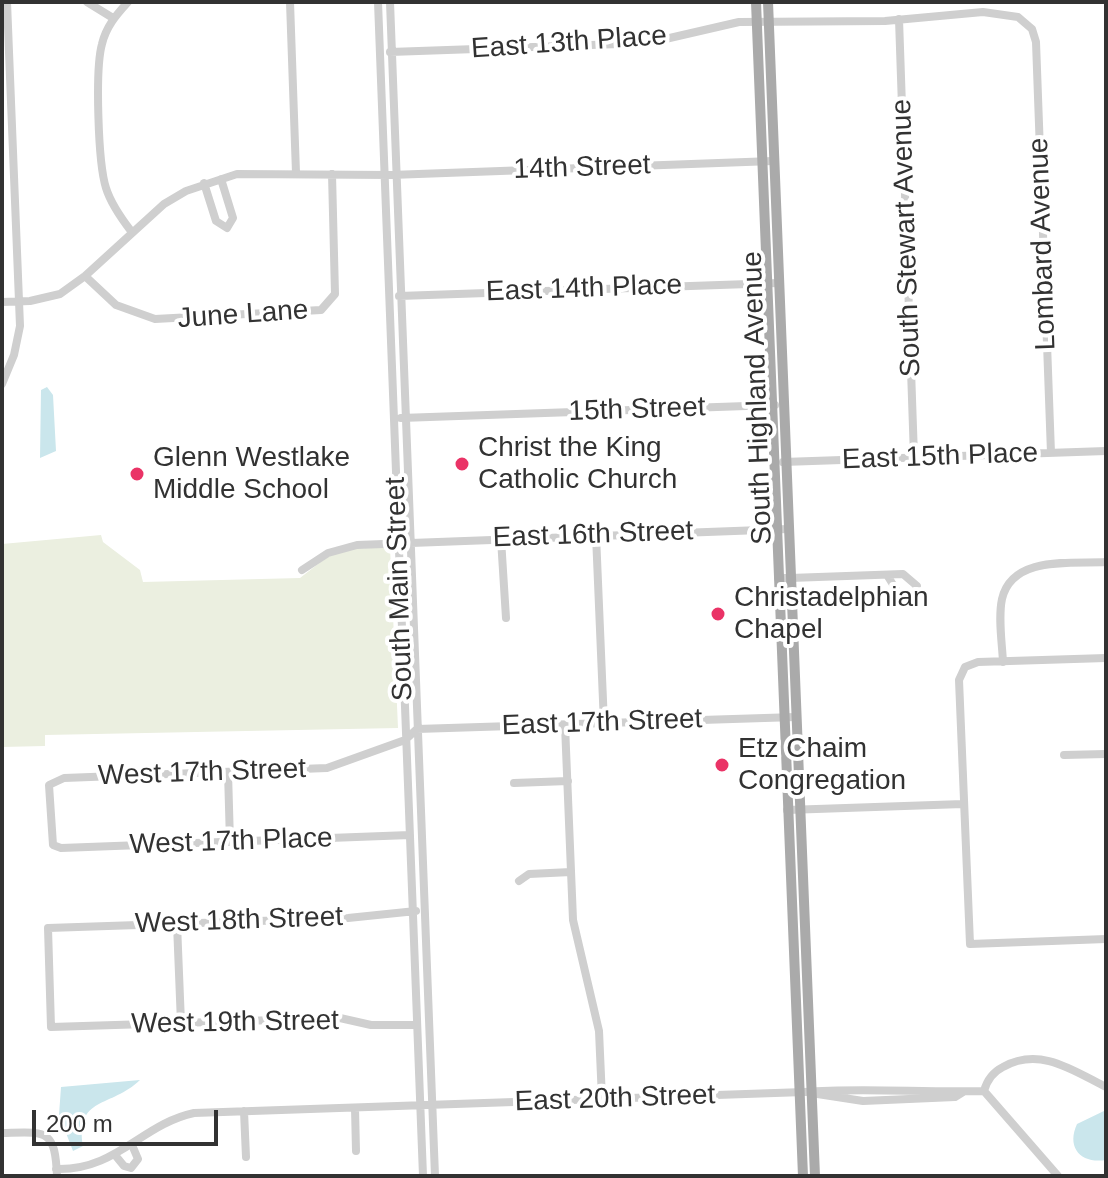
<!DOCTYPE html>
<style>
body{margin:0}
#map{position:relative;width:1108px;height:1178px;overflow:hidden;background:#fff;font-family:Helvetica,sans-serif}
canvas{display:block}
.frame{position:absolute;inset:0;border:4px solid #323232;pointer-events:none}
.scale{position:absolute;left:32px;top:1110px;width:186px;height:36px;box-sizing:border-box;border:4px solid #323232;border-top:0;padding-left:10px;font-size:24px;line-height:28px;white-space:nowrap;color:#323232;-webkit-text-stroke:6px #fff;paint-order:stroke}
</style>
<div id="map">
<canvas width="1108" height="1178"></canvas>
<div class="frame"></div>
<div class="scale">200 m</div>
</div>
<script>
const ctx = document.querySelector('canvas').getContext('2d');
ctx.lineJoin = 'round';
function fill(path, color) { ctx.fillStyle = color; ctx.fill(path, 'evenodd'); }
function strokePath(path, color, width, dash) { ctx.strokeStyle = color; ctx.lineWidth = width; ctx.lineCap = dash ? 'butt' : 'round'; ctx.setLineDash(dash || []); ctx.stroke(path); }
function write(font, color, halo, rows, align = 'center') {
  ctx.font = font + ' Helvetica,sans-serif'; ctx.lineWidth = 8; ctx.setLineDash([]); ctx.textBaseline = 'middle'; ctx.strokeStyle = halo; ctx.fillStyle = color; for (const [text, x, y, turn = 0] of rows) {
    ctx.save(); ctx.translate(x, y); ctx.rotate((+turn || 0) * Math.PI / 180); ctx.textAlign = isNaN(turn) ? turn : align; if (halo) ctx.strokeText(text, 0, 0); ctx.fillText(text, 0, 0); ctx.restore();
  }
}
fill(new Path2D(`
 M101,535L103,542L140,570L143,582L300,578L327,557L350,549L390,547L398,728L45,735V746L2,747V544Z`), '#ebefe0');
fill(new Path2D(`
 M47,387L53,395L56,451L40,458L41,390Z
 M140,1080C111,1108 75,1096 83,1146L73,1151L59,1115L61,1087Z
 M1106,1110V1160C1081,1164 1066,1148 1077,1124Z`), '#cae6ec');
strokePath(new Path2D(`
 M87,2L113,18
 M128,2C116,15 106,27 102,44C95,69 98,163 106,188C111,204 121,218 131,231
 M290,2L296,173
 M378,2L423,1176
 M390,2L435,1176
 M899,19L914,457
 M390,52L648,43L739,22L885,21L983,12L1018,17L1032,29L1036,42L1051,453
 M204,183L216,221L227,228L233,218L221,179
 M85,276L116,305L155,319L321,310L335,294L332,174
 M399,296L778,283
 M2,302L30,301L60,294L85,276L164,204L186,191L237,174L391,175L773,161
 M2,384L14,355L20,326L7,2
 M401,418L775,405
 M783,462L1106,451
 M596,535L604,724
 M501,539L506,618
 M302,570L328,553L357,545L788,529
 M778,578H790L903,574L917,586L914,597L902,599L887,575
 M1106,658L978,662L965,667L959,680L970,944L1106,939
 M1003,662C1002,642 998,618 1002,599C1012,555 1072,564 1106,562
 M565,725L573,920L599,1031L602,1099
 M1064,755L1106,754
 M228,772L230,842
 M514,783L568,781
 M787,810L963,804
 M410,835L61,848L53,845L49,785L64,778L327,768L405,740L417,729L796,717
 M519,881L529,874L571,872
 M416,911L348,918L48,928L51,1027L340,1018L371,1025H417
 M177,924L181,1023
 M984,1091C987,1080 993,1072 1003,1067C1040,1046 1074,1071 1106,1087
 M811,1093L863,1101L955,1097L963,1092
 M355,1108L356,1151
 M244,1111L246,1157
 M2,1133C46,1132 55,1128 57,1176
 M115,1155L124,1166L131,1168L138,1159L132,1145
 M56,1169C116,1171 142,1124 194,1113L804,1092C863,1087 925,1093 984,1091L1058,1176`), '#cfcfcf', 8);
strokePath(new Path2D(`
 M756,2L803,1176
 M768,2L815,1176`), '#aaa', 10);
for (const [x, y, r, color] of [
 [462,464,8,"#ea3366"],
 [137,474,8,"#ea3366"],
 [718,614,8,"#ea3366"],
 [722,765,8,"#ea3366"]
]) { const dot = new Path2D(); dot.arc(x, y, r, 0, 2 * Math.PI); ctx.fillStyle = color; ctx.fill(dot); strokePath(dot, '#fff', 3); }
write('28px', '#323232', '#fff', [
 ["East 13th Place",569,43,-4],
 ["14th Street",582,168,-2],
 ["South Stewart Avenue",907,238,-92],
 ["Lombard Avenue",1043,244,-92],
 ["East 14th Place",584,289,-2],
 ["June Lane",243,315,-4],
 ["South Highland Avenue",758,398,-92],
 ["15th Street",637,410,-2],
 ["East 15th Place",940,457,-2],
 ["East 16th Street",593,535,-2],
 ["South Main Street",400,589,-92],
 ["East 17th Street",602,723,-2],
 ["West 17th Street",202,773,-2],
 ["West 17th Place",231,842,-2],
 ["West 18th Street",239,921,-2],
 ["West 19th Street",235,1023,-1],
 ["East 20th Street",615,1099,-2]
]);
write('28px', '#323232', '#fff', [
 ["Christ the King",478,448],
 ["Catholic Church",478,480],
 ["Glenn Westlake",153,458],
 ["Middle School",153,490],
 ["Christadelphian",734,598],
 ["Chapel",734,630],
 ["Etz Chaim",738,749],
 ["Congregation",738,781]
], 'left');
</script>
